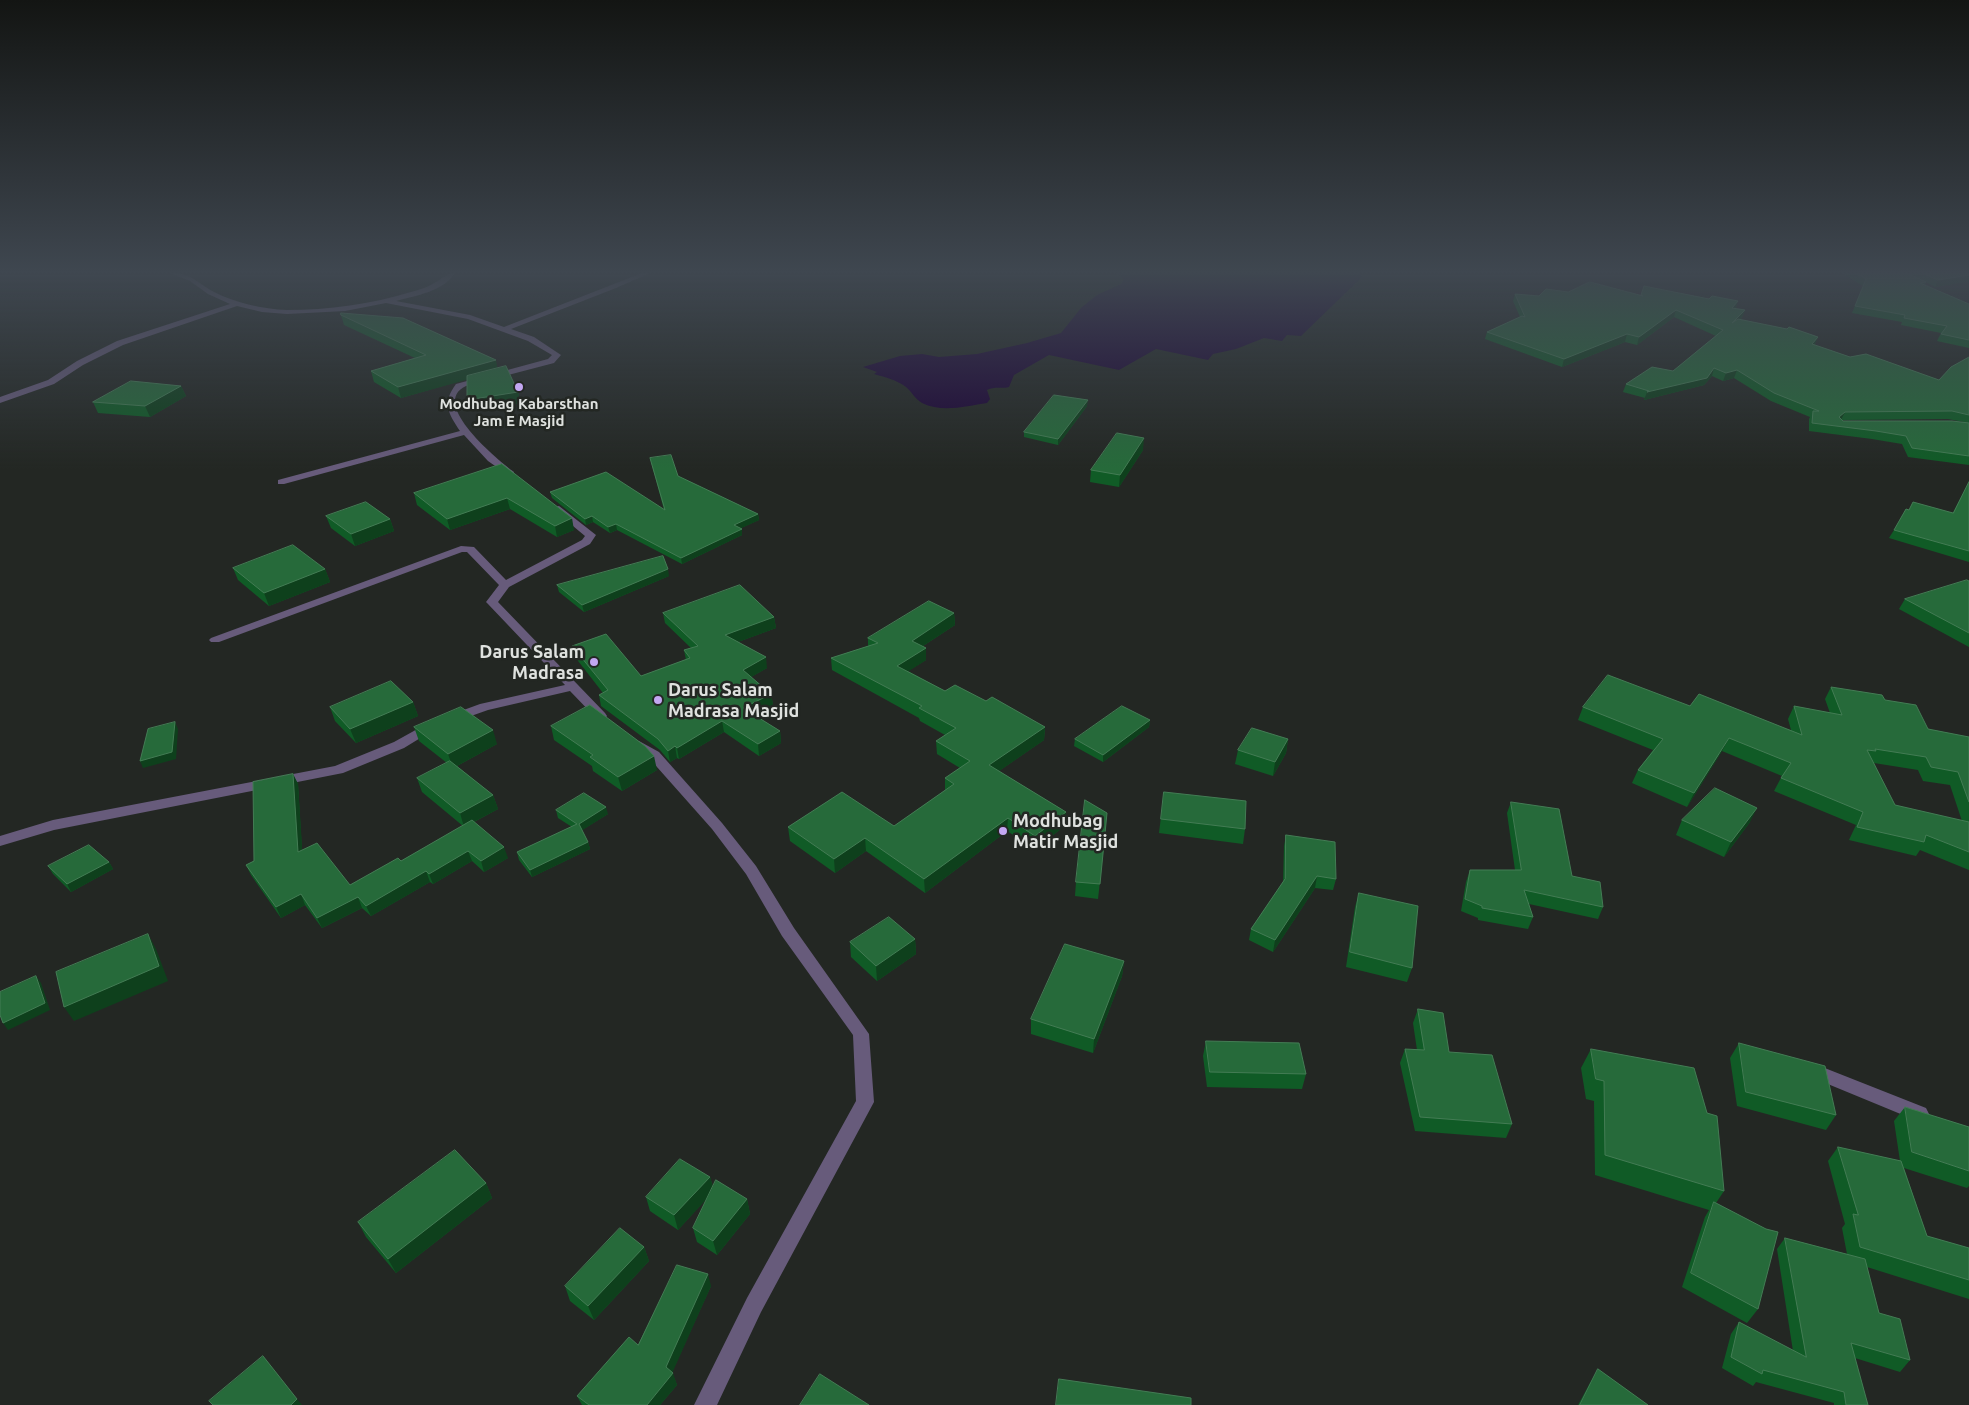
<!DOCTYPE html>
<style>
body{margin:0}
canvas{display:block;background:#232723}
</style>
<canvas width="1969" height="1405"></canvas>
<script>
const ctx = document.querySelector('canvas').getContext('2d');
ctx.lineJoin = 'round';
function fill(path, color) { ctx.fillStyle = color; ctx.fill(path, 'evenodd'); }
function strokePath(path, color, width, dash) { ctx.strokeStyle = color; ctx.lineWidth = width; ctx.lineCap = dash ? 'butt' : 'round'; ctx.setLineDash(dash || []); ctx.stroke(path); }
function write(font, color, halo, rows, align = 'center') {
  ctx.font = font + ' Ubuntu,sans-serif'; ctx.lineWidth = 5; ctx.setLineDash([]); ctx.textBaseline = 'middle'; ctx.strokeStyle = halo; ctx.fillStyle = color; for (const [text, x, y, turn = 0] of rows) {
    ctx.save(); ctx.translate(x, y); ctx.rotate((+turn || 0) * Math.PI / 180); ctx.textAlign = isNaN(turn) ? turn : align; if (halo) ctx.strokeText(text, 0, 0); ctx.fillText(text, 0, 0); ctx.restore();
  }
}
fill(new Path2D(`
 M1116,273H1359L1362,277L1301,336L1287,335L1282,341L1264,338L1236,349L1213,354L1208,360L1156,349L1119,370L1049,355L1014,375L1009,387C1001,389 995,386 987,390L990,399L987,403C967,406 942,413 922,403C915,399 912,392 906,387C897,380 884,377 874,374L877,372L863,367L900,356L922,354L939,357L977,354L1027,343L1061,333L1081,308L1097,295L1121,284L1124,279Z`), '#1c0336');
fill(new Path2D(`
 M170,273C188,271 199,284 214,292C236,303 262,309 287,310C329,310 371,304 411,292C419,290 428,287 436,282C443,278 447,273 455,273C444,291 415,296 396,301L470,315L504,327L642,273H650L616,288L511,329L534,337L561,355L554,363L466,386C428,403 499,461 514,472V476L511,477L488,461L464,435L284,484H278V480L460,431C448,413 442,403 456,384L548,359L552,355L528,341L468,319L386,303L345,311L287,314L262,312L237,306L123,345L83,365L54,384L0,403V397L48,380L77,361L117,341L230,304L208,294L190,281Z
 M559,506L596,535L590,544L509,587L498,602L605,713L607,716L605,719H597L570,691L488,710L454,722L450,721L448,718L450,715L480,704L565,685L488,604L486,602L499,585L467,552H462L219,642H211L209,640L211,638L461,546L474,547L506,580L582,540L585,536L555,511V507Z
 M430,722L435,723L436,726L435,729L404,748L343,773L54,830L0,846V836L53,820L335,766L394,742Z
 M639,741L659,752L722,823L756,866L794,928L869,1034L874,1102L761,1312L717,1405H694L747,1298L856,1101L853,1035L782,936L746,874L712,829L649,758L632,745Z
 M1812,1063L1926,1108L1929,1114L1926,1120L1920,1122L1806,1075L1803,1070L1806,1065Z`), '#675b7b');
fill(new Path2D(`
 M1842,273H1969V281L1935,287L1926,282L1925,285L1969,304V348L1937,341L1941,333L1901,325L1902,322L1852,313L1863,286Z
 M1568,292L1709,299L1735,308L1745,310L1742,317L1740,320L1815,344L1814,345L1850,357L1939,380L1969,357V465L1908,457L1902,444L1872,439L1809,431V419L1810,417L1771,401L1734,378L1723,381L1712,376L1704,385L1644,400L1645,398L1623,392L1626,384L1673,371L1716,336L1674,317L1637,345L1625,342L1562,367L1485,339L1487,332L1520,317L1513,301L1515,294L1539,296ZM1948,419L1964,422L1843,421L1842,420Z
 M341,315L498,369L518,392L521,403L469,411L467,400V379L401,398L374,382L371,371L415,358L344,325Z
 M181,386L186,396L150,417L98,413L93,402Z
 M1087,406L1058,445L1024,437V432Z
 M1143,450L1119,487L1090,482L1091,470Z
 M650,458L678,476L758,514L759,520L741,528L742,535L682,564L617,530L610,533L593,522L586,525L552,498L550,492L664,510Z
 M502,464L574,530L557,537L510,509L450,530L417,505L414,493Z
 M1969,482V562L1889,538L1894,530L1909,510L1953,513Z
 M326,516L390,519L394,531L355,546L331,528Z
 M233,568L325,569L330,582L269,606L238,580Z
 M669,576L584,612L559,592L557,585Z
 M1969,581V647L1899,609L1905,599Z
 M663,613L774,617L776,628L738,642L767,668L751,677L771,694L773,705L754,715L780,731L781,743L759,756L724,732L679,759L677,758L670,762L660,750L601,706L599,695L603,693L575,657L572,646L641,676L686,660L684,650L691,648L665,623Z
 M954,613L955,625L923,646L926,648V660L908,671L945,691L986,701L1045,727L1044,740L999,771L1066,812V825L1035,849L1007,831L925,893L866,851L835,873L790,841L788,827L894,826L945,791V778L960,768L937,754L936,741L945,735L920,721L919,718L832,670L831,658L868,646V638Z
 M1831,687L1885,700L1928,729L1969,737V870L1920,850L1916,856L1849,840L1856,825L1774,791L1782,776L1722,751L1687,807L1632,783L1638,770L1653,750L1578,720L1583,707L1690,706L1791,730L1788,719L1794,706L1830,713L1825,699ZM1874,763L1918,770L1923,781L1950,785L1962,821L1895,805Z
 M413,702L418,716L356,743L335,721L330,707Z
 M1150,720L1149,727L1103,762L1074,746L1075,739Z
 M551,726L657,770L622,791L593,771L592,766L554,740Z
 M414,727L497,744L457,766L493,795L498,809L474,822L508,858L484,872L472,861L433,884L430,882L371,916L362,908L322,928L305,905L281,918L251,875L246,865L254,861L293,774L298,784L302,850L350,885L401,861L463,826L422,792L417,778L447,763L419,741Z
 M1288,739L1286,753L1273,776L1235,764L1238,750Z
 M1164,792L1245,829L1243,844L1159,833Z
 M1511,802L1572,876L1603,907L1598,919L1529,904L1533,917L1528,929L1478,920V918L1461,911L1466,882L1470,870H1515L1507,813Z
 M556,810L608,814L582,830L588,842L590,849L532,877L519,860L517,852L572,827L558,818Z
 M1682,820L1750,822L1724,857L1676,835Z
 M1106,827L1098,899L1075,896L1076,882Z
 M1286,835L1336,879L1333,890L1315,888L1273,952L1249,940L1251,929L1283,882L1284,846Z
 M109,862L113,869L71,892L53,874L48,866Z
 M1359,893L1412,968L1407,982L1346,967L1355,907Z
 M915,939L916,954L877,981L851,957L850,942Z
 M1124,961L1122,976L1093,1053L1031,1034V1019Z
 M1418,1009L1449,1052L1512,1124L1506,1138L1415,1131L1400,1063L1405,1049L1417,1050L1413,1023Z
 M1206,1041L1306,1074L1302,1089L1207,1087L1203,1056Z
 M1739,1043L1836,1115L1826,1130L1737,1106L1730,1058Z
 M1591,1049L1724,1191L1716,1203L1758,1309L1747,1323L1682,1287L1705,1217L1709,1210L1595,1175L1594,1101L1586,1099L1581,1068Z
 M1905,1107L1969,1127V1186L1967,1188L1904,1168L1927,1236L1969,1248V1299L1867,1267L1879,1313L1910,1360L1900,1372L1855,1358L1868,1405H1834V1403L1756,1382L1753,1386L1722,1368L1731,1334L1739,1322L1793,1351L1777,1249L1785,1238L1847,1254L1842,1228L1845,1224L1828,1161L1838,1147L1900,1161L1894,1121Z
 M710,1177L713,1187L747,1199L750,1214L717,1255L697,1242L693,1228L707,1198L678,1230L650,1211L646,1197Z
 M486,1183L492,1198L396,1273L366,1237L358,1222Z
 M644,1247L649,1261L594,1320L570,1301L565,1286Z
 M711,1286L672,1372L677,1385L660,1405H582L577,1396L638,1345Z
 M1598,1369L1648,1405H1578L1590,1383Z`), '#105b26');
fill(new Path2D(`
 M1969,275V281L1935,287L1938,280Z
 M1738,301L1736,308L1729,315L1732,308Z
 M1676,310L1674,317L1637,345L1639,337Z
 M1745,310L1742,317L1730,330L1732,323Z
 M1627,334L1625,342L1562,367L1564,359Z
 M1818,337L1815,344L1809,352L1812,344Z
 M496,360L498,371L401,398L398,387Z
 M1714,368L1712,376L1704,385L1644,400L1647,392Z
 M1737,370L1734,378L1723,381L1726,373Z
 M181,386L186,396L150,417L145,406Z
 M518,392L521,403L469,411L467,400Z
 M1088,400L1087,406L1058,445V439Z
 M1845,412L1841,420L1839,417Z
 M1144,438L1143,450L1119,487L1120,475Z
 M507,498L510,509L450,530L447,519Z
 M758,514L759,520L735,531L734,525Z
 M592,516L593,522L586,525L585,519Z
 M572,518L574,530L557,537L555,526Z
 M390,519L394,531L355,546L351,534Z
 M616,524L617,530L610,533L608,527Z
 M742,529V535L682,564L681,558Z
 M325,569L330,582L269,606L264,593Z
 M668,569L669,576L584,612L582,605Z
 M954,613L955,625L912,653V641Z
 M774,617L776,628L727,646L725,635Z
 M926,648V660L898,678L897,666Z
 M766,657L767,668L744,681L743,670Z
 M771,694L773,705L745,719L743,708Z
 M413,702L418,716L356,743L350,729Z
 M1150,720L1149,727L1103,762V755Z
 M722,721L724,732L679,759L677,748Z
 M175,722L178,729L176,759L143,768L140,761Z
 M1045,727L1044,740L989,778V765Z
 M493,730L497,744L453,768L448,754Z
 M780,731L781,743L759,756L758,744Z
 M1729,738L1722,751L1687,807L1694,793Z
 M1288,739L1286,753L1273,776L1275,762Z
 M675,746L677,758L670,762L668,751Z
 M654,756L657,770L622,791L618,777Z
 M293,774L298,784L303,862L298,852Z
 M493,795L498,809L464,827L460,813Z
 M606,807L608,814L581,831L579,824Z
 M1757,808L1750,822L1724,857L1731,842Z
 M1066,812V825L1035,849V836Z
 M1008,818L1007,831L925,893L924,879Z
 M865,838L866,851L835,873L834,859Z
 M588,842L590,849L532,877L530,870Z
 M504,847L508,858L484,872L481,861Z
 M468,851L472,861L433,884L429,874Z
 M109,862L113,869L71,892L67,884Z
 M426,871L430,882L371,916L366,906Z
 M1317,876L1315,888L1273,952L1275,940Z
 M301,894L305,905L281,918L276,907Z
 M358,897L362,908L322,928L317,918Z
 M148,934L156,949L168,981L74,1021L64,1007Z
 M915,939L916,954L877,981L876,966Z
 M1124,961L1122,976L1093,1053L1094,1039Z
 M36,976L41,983L50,1010L8,1030L3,1023Z
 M710,1177L714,1191L678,1230L674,1215Z
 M486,1183L492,1198L396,1273L388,1259Z
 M747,1199L750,1214L717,1255L713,1241Z
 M644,1247L649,1261L594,1320L588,1306Z
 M708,1274L711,1286L670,1378L673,1373L677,1385L660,1405H647L666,1367Z
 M297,1399L302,1405H291Z`), '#0e401c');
const building = new Path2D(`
 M1855,273H1907L1926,282L1920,283L1969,304V340L1941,334L1947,326L1904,318L1905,315L1855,306L1866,279Z
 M1923,273H1969V275L1938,280Z
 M1590,282L1643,296L1641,295L1644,286L1709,299L1712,296L1738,301L1732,308L1745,310L1732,323L1738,319L1787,329L1789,327L1818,337L1812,344L1850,357L1866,354L1939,380L1951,367L1969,357V415L1952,411L1845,412L1839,417L1843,421H1952L1969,423V456L1912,448L1906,436L1876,431L1812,423L1813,411H1819L1774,393L1737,370L1726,373L1714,368L1707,378L1647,392L1649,391L1626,384L1652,367L1673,371L1723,330L1676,310L1639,337L1627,334L1564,359L1487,332L1522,316L1525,317L1515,294L1539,296L1546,289L1568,292Z
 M341,313L403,318L496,360L398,387L371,371L426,355L341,315Z
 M506,366L518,392L467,400V376Z
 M131,381L181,386L145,406L93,402Z
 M1054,395L1088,400L1058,439L1024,432Z
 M1117,433L1144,438L1120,475L1091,470Z
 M671,455L678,476L758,514L734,525L742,529L681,558L616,524L608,527L592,516L585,519L550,492L606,472L665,510L650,458Z
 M502,464L572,518L555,526L507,498L447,519L414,493Z
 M1969,482V551L1894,530L1906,509L1909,510L1913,502L1953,513Z
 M366,502L390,519L351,534L326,516Z
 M293,545L325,569L264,593L233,568Z
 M663,556L668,569L582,605L557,585Z
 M1967,580L1969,581V633L1905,599Z
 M740,585L774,617L725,635L766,657L743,670L771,694L743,708L780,731L758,744L722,721L677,748L675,746L668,751L658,739L599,695L608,690L572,646L606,634L641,676L690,658L684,650L698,646L663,613Z
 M929,601L954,613L912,641L926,648L897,666L945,691L955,685L986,701L992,697L1045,727L989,765L1066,812L1035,836L1008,818L924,879L865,838L834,859L788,827L842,792L894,826L954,784L945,778L970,761L936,741L956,728L919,708L922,706L831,658L878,643L868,638Z
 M1608,675L1690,706L1699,694L1802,735L1794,706L1842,715L1831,687L1882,695L1885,700L1916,705L1928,729L1969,737V802L1958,772L1931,767L1926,757L1875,749L1876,751L1867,750L1895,805L1969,822V852L1926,835L1924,842L1857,827L1863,812L1781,778L1791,763L1729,738L1694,793L1638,770L1663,739L1583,707Z
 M391,681L413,702L350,729L330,707Z
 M590,705L645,746L654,756L618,777L590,757L593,755L551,726Z
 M1122,706L1150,720L1103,755L1075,739Z
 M461,707L493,730L448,754L414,727Z
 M175,722L172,752L140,761L148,729Z
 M1252,728L1288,739L1275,762L1238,750Z
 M450,761L493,795L460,813L417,778Z
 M293,774L298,852L317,843L350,885L398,858L401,861L472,820L504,847L481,861L468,851L429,874L426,871L366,906L358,897L317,918L301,894L276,907L246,865L254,861L253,782Z
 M1715,788L1757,808L1731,842L1682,820Z
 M1164,792L1246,801L1245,829L1161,819Z
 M584,793L606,807L579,824L588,842L530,870L517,852L577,824L556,810Z
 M1085,800L1107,813L1100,884L1076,882Z
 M1511,802L1559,809L1572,876L1600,882L1603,907L1524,890L1533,917L1482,908V906L1465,899L1470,870H1521Z
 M1286,835L1335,842L1336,879L1317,876L1275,940L1251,929L1285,879Z
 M89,845L109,862L67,884L48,866Z
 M1359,893L1418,906L1412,968L1350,952Z
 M889,917L915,939L876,966L850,942Z
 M148,934L159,966L64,1007L56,972Z
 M1065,944L1124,961L1094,1039L1031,1019Z
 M36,976L45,1003L3,1023L0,1015V992Z
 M1418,1009L1443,1013L1449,1052L1492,1055L1512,1124L1420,1117L1405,1049L1424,1050Z
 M1206,1041L1299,1043L1306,1074L1210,1072Z
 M1739,1043L1825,1066L1836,1115L1746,1092Z
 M1591,1049L1694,1068L1707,1113L1717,1116L1724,1191L1605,1155L1604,1081L1596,1079Z
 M1905,1107L1969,1127V1171L1912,1152Z
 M1838,1147L1901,1161L1927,1236L1969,1248V1280L1860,1247L1853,1214L1858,1215Z
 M455,1150L486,1183L388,1259L358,1222Z
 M680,1159L710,1177L674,1215L646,1197Z
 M716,1180L747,1199L713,1241L693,1228Z
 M1714,1202L1766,1229L1778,1232L1758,1309L1691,1273Z
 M620,1228L644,1247L588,1306L565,1286Z
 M1785,1238L1865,1259L1879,1313L1900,1319L1910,1360L1851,1343L1868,1405H1846L1844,1392L1763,1370L1762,1374L1731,1357L1739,1322L1806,1357Z
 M677,1265L708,1274L666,1367L673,1373L647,1405H589L577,1396L629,1337L638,1345Z
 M263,1356L297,1399L291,1405H213L209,1401Z
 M1598,1369L1648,1405H1580Z
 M820,1374L869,1405H800Z
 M1059,1379L1191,1398V1405H1056Z`);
fill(building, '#266a3a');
strokePath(building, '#437c54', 1);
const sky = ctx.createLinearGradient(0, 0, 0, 469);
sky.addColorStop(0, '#131513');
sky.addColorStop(0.58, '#3f4750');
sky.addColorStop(1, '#3f475000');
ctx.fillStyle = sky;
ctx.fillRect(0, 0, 1969, 469);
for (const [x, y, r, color] of [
 [519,387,5,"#c3a7f2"],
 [594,662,5,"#c3a7f2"],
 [658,700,5,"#c3a7f2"],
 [1003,831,5,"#c3a7f2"]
]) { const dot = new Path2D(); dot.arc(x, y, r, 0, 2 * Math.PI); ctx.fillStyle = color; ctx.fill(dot); strokePath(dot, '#232723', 2); }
write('bold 15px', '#dfe2df', '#232723', [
 ["Modhubag Kabarsthan",519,404],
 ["Jam E Masjid",519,421]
]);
write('bold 18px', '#dfe2df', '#232723', [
 ["Darus Salam",584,652,"right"],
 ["Madrasa",584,673,"right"],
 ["Darus Salam",668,690],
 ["Madrasa Masjid",668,711],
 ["Modhubag",1013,821],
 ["Matir Masjid",1013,842]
], 'left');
</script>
